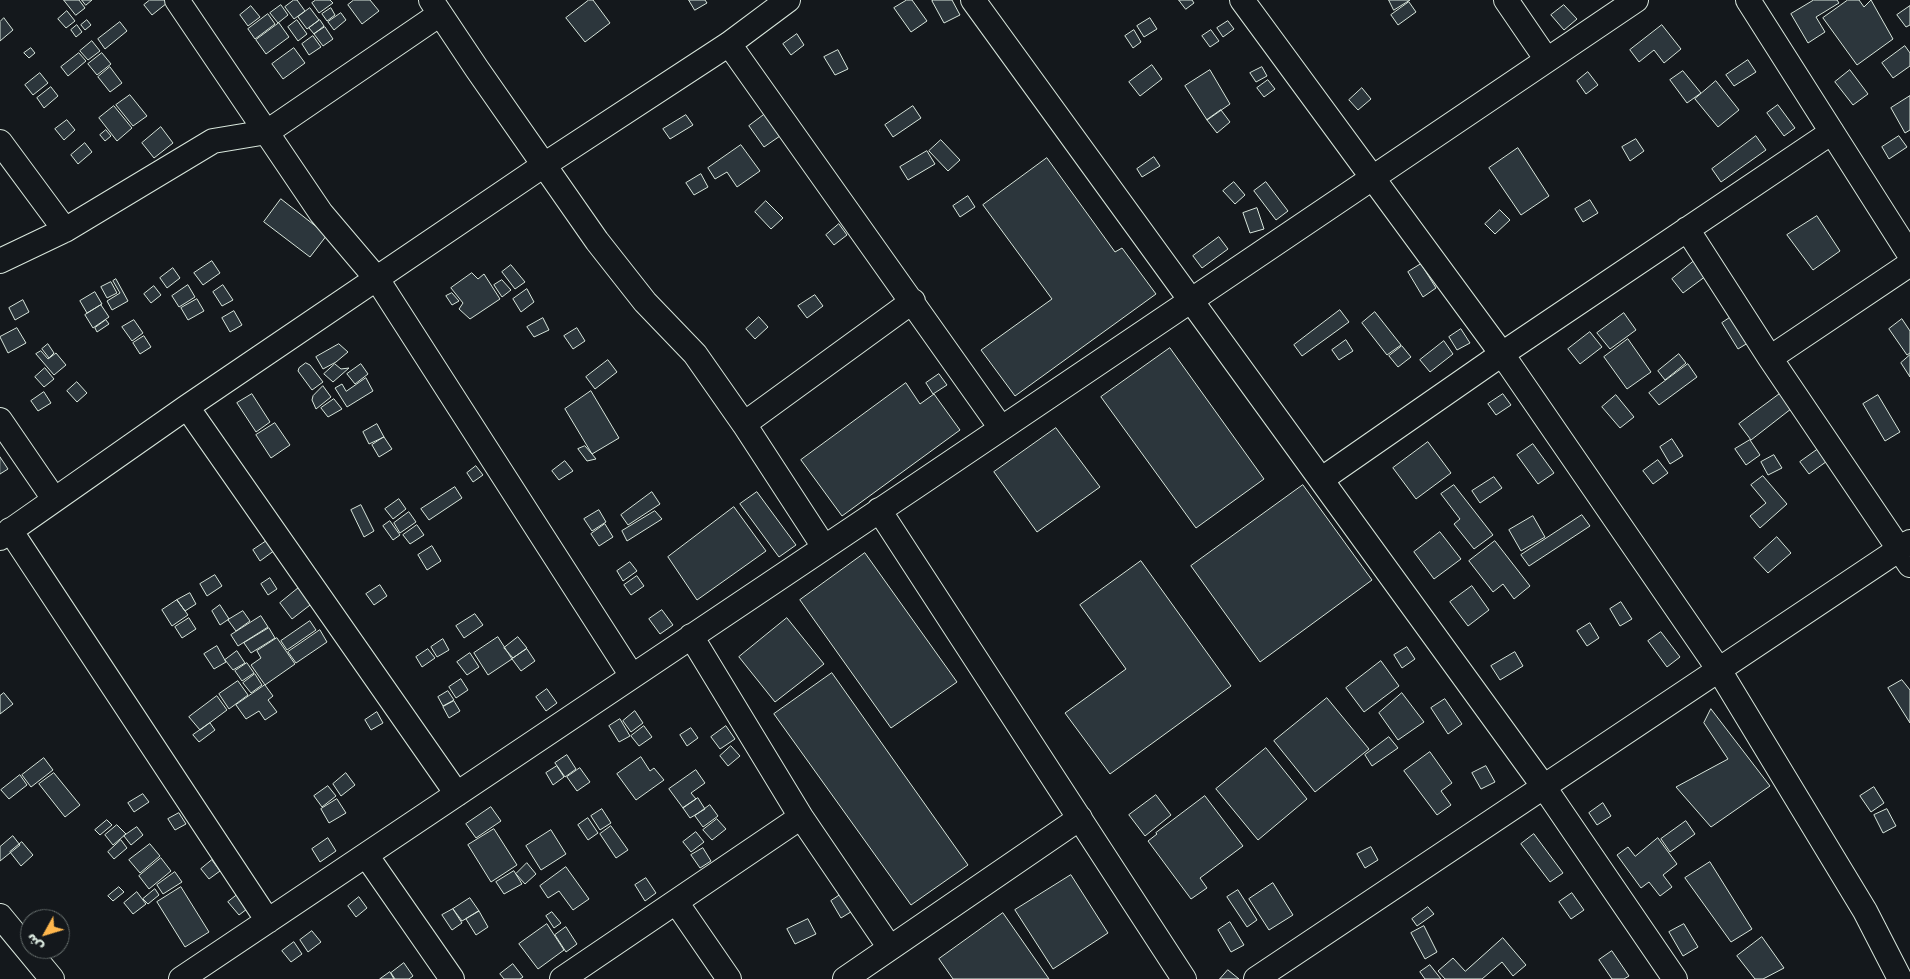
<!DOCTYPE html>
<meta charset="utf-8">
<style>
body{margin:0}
#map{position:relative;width:1910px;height:979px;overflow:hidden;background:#14181c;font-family:"DejaVu Sans","Noto Sans Arabic",sans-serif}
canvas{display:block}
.north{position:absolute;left:20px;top:909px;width:50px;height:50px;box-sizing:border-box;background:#14181c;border:1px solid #626a69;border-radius:50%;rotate:231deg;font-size:14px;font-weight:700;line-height:20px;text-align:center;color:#d8e6dc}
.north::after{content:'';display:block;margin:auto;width:18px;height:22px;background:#ffb74d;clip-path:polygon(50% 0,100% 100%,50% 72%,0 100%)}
</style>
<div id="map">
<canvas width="1910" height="979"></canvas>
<div class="north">ش</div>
</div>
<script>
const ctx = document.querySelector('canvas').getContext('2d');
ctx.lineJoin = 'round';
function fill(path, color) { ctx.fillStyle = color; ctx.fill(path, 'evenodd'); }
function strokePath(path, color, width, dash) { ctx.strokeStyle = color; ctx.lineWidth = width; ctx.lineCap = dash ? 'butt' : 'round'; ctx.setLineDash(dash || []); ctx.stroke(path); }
const building = new Path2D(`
 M64,0H79L85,8L76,15Z
 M82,0H92L86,5Z
 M150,0H164L167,3L152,15L144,5Z
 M294,0H297L305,11L294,19L285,7Z
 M316,0H330L333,3L319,13L312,3Z
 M354,0H370L379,11L362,24L348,5Z
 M589,0H593L610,23L585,42L566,18Z
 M689,0H705L707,3L695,10Z
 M907,0H912L927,21L911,32L894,8Z
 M934,0H952L960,15L944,23L932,1Z
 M1179,0H1192L1194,3L1186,9Z
 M1389,0H1410L1394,10Z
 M1814,0H1837L1839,3L1816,17L1825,32L1808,43L1791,14Z
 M1848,0H1859L1864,7L1871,0L1893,39L1857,65L1823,18Z
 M1409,2L1416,12L1398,25L1391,15Z
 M281,5L288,15L278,23L270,13Z
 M1564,5L1577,19L1564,30L1551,15Z
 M251,6L260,17L248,26L240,15Z
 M1910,6V25L1906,27L1897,15Z
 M310,8L319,20L307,29L298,17Z
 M331,8L335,15L327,21L322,14Z
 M67,11L75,21L66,28L58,19Z
 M341,13L346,20L334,30L328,22Z
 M268,14L275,24L255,39L248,29Z
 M4,18L13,30L0,41V22Z
 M1150,18L1157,29L1144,37L1137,26Z
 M87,20L91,25L85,30L81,25Z
 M297,20L307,34L298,41L288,27Z
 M320,20L324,26L314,34L309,28Z
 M1228,21L1234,29L1223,37L1217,28Z
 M120,22L127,31L105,49L98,39Z
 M279,23L289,37L266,54L256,40Z
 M77,25L82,32L76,37L71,30Z
 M1662,25L1681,49L1664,63L1654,50L1639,62L1630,50Z
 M325,27L333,39L323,46L314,34Z
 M1134,30L1141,42L1133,48L1125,36Z
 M1211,30L1219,41L1210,47L1202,36Z
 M797,34L804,45L791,55L783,44Z
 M313,36L321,47L309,55L302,44Z
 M92,41L100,51L88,60L80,51Z
 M1905,46L1910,53V66L1893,78L1882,63Z
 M31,48L35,53L29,58L24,53Z
 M294,48L305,63L283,79L272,64Z
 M838,50L848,69L835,75L824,57Z
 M79,53L86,61L68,76L61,67Z
 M102,53L111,64L97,75L88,64Z
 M1748,60L1756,72L1734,86L1726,75Z
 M1152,65L1162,79L1140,96L1129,82Z
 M110,67L122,83L110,92L98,77Z
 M1262,67L1267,76L1256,82L1250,73Z
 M1210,70L1230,104L1207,120L1185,86Z
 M1850,70L1868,94L1853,105L1835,82Z
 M1683,71L1701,93L1687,103L1670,80Z
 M1588,72L1598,85L1586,94L1577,81Z
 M40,73L48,83L33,95L25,85Z
 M1268,80L1275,89L1264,97L1257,88Z
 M1716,81L1739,110L1718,127L1695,99Z
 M51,87L58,96L44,108L37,98Z
 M1362,88L1371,99L1358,110L1349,100Z
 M130,95L147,116L133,126L116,105Z
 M1910,96V130L1905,133L1891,108Z
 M1778,105L1795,128L1784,136L1767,113Z
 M114,106L132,128L117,141L99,118Z
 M913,106L921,118L893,137L885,125Z
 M1221,110L1230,122L1217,133L1207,120Z
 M765,114L780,136L764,147L749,126Z
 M686,115L693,125L670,139L663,129Z
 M67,120L75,130L64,140L55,129Z
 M161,127L173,143L154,158L142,143Z
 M106,130L111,136L105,141L100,135Z
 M1756,136L1766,150L1721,182L1712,169Z
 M1899,136L1907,147L1889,159L1882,147Z
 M1636,139L1644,151L1630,161L1622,147Z
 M941,140L960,160L948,171L929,151Z
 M85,143L92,152L78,164L71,155Z
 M741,145L760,171L737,187L727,172L715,179L708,168Z
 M1518,148L1549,196L1521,215L1489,168Z
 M927,151L935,164L908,180L900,167Z
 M1154,157L1160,166L1142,177L1137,169Z
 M1047,158L1115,252L1122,248L1156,294L1015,396L981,350L1052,299L983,205Z
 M701,174L708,187L694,195L686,183Z
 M1234,182L1245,195L1235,204L1223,191Z
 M1266,182L1288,211L1276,220L1254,191Z
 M968,196L975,207L960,217L953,206Z
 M281,199L327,235L310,257L264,222Z
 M1590,200L1598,213L1583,222L1575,209Z
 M766,201L783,218L771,229L755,212Z
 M1257,208L1264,229L1250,233L1243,213Z
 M1500,210L1510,220L1495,234L1485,224Z
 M1817,216L1840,251L1813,270L1787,235Z
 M839,224L847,235L834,245L826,235Z
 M1219,237L1228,249L1202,268L1193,256Z
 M212,261L220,273L203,285L194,273Z
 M1694,261L1706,276L1683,293L1672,279Z
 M1421,264L1436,288L1423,297L1408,272Z
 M511,265L525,282L515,289L502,272Z
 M173,268L180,278L167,288L160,278Z
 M472,273L478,279L484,274L500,299L470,319L459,309L463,303L451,288Z
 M116,279L128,301L112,310L107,301L120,293L113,281Z
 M502,280L511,290L502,297L494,285Z
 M111,282L117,293L107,298L101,287Z
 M188,285L195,297L179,307L172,296Z
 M223,285L233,300L222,306L213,292Z
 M154,286L161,295L151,303L144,294Z
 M527,289L534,302L521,312L513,299Z
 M95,292L102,304L87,313L80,301Z
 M452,293L459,301L452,305L446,296Z
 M815,295L823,306L807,318L798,306Z
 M197,299L204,311L188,320L181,308Z
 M23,300L29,312L15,320L9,308Z
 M101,305L109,317L93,328L85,315Z
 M1340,310L1349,322L1302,356L1294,345Z
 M234,311L242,325L230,332L222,318Z
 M1375,312L1401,345L1387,355L1362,323Z
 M1624,313L1636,330L1610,349L1597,333Z
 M1734,315L1751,341L1738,349L1722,323Z
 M759,317L768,327L755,339L746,329Z
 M543,318L549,330L534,337L527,327Z
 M1902,319L1910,331V353L1907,355L1889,329Z
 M106,320L109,324L97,332L95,328Z
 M134,320L143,333L132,341L122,327Z
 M17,328L26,343L8,353L0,337Z
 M577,328L585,341L573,349L564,336Z
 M1461,329L1470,343L1457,350L1449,337Z
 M1590,332L1602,347L1580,364L1568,349Z
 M144,336L151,347L140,354L133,343Z
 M1628,339L1651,372L1627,389L1604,357Z
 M1346,340L1353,351L1339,360L1332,350Z
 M1444,341L1453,354L1430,372L1420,360Z
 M48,344L54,353L49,358L42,349Z
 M339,344L348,352L336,362L323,369L316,357Z
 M1402,346L1411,357L1398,367L1389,356Z
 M1170,348L1264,479L1196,528L1101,397Z
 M41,351L48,359L56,353L66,365L54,375L36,354Z
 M1679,354L1686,363L1665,380L1658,371Z
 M1910,355V377L1901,363Z
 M608,360L617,372L595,389L586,377Z
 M306,363L310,365L323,382L312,390L298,371L299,368Z
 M335,364L341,369L349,368L333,382L324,374Z
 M361,364L368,374L355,384L347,374Z
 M1688,364L1697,377L1659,405L1649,393Z
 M45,368L54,379L44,387L35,377Z
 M939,374L947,385L933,394L926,383Z
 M366,378L373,391L347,407L335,388L342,384L346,391Z
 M77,382L87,393L77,402L67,391Z
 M906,383L920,404L934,394L960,430L842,516L801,460Z
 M323,386L331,397L316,409L312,400L313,396Z
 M1785,390L1796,405L1751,440L1739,424Z
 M591,391L619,438L592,454L565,409Z
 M44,392L51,403L38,411L31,401Z
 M252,394L270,422L256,432L237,403Z
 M1503,394L1511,405L1496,415L1488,404Z
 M1616,395L1634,417L1620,428L1602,407Z
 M1878,395L1900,432L1885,441L1863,404Z
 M334,399L342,409L328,417L321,408Z
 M275,423L290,445L271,458L256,435Z
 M377,424L384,437L369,444L363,432Z
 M1056,428L1100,487L1037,532L994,472Z
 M384,437L392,449L379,457L372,445Z
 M1672,439L1683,456L1670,464L1660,447Z
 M1750,440L1760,455L1746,465L1735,449Z
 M1428,442L1451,473L1416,499L1393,468Z
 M1533,444L1554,473L1538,484L1517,455Z
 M585,446L592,454L596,459L587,461L578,449Z
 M1821,447L1830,459L1809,474L1800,462Z
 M1774,455L1782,468L1768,475L1761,462Z
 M0,457L8,469L0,474Z
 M1658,460L1668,473L1653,484L1643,471Z
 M565,461L573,471L559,480L552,471Z
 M476,466L483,475L473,482L467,473Z
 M1763,476L1787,504L1760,528L1750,516L1766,503L1751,485Z
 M1494,477L1502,488L1480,503L1472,491Z
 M1303,485L1372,580L1260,662L1191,566Z
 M1454,485L1493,535L1474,549L1454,524L1460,519L1441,494Z
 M455,487L462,498L429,520L421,509Z
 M652,492L660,504L628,525L621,515Z
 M757,492L796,545L779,557L740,504Z
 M399,499L406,509L393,519L385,509Z
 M361,505L374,531L364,537L351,510Z
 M734,507L766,551L697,600L668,557Z
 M599,510L606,522L592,531L584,519Z
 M655,511L662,519L627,541L622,531Z
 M409,512L416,522L400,533L394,523Z
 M1582,515L1590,526L1529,566L1521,555Z
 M1533,516L1545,537L1521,551L1509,530Z
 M390,521L400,535L393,540L383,526Z
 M605,524L613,537L599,546L591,534Z
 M417,525L424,535L410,544L403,535Z
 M1440,532L1461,559L1434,579L1414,552Z
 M1777,537L1791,553L1768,573L1754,558Z
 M268,540L275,550L260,561L253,550Z
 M1495,541L1530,586L1514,599L1503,584L1493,592L1469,561Z
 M432,546L441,561L427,570L418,555Z
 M865,553L957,682L891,728L800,600Z
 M1141,561L1231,686L1110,774L1065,713L1126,669L1080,605Z
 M630,562L637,571L623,581L617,571Z
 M215,575L222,586L207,596L200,584Z
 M637,576L644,586L631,595L624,585Z
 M270,578L277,589L268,595L261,584Z
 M380,585L387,596L374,605L366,594Z
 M301,586L314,602L292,619L280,603Z
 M1472,586L1489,610L1468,626L1450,602Z
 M190,593L196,604L185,611L177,600Z
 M177,600L188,615L172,626L162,610Z
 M1621,602L1632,619L1620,626L1610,609Z
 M220,605L229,619L220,625L212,611Z
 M662,610L673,625L660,634L649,619Z
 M243,611L250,621L236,631L228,620Z
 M475,614L483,625L464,638L456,626Z
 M261,616L268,627L238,646L231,635Z
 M189,618L196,629L182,638L175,627Z
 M787,618L824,664L775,702L739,657Z
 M310,621L316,630L287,650L281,641Z
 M1590,623L1599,638L1587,646L1577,631Z
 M269,628L275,638L251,653L244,643Z
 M320,630L327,642L296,663L288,652Z
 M1661,632L1680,657L1667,667L1648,641Z
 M498,637L512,659L488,675L474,653Z
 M518,637L527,648L513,658L504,648Z
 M277,638L295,664L265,685L251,665L261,658L257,651Z
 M443,639L449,650L437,657L431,647Z
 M217,646L226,662L214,669L204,654Z
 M1407,647L1415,659L1402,668L1394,655Z
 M428,649L435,658L422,667L416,657Z
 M527,649L535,661L521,671L512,659Z
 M237,651L245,663L233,670L225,660Z
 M1515,652L1523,666L1500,680L1491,666Z
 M470,653L479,667L467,675L457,662Z
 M1381,661L1399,686L1364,712L1346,688Z
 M247,663L254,673L242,681L235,671Z
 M832,673L968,865L911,905L774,714Z
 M255,674L262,685L251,693L243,683Z
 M461,679L468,690L456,698L449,687Z
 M1902,680L1910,690V723L1888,688Z
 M238,681L248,695L229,709L219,694Z
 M265,685L273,696L268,700L277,712L265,720L259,711L246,719L236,705Z
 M547,689L557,703L546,711L536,697Z
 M448,691L454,700L443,706L438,697Z
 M4,693L13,704L0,714V696Z
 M1402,693L1424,722L1398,740L1379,713Z
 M217,696L227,710L200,730L189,717Z
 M1327,698L1369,749L1315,792L1274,741Z
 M1445,699L1462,724L1448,734L1431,708Z
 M454,701L460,711L449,718L443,707Z
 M1711,709L1770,786L1711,827L1676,787L1728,759L1704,723Z
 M635,711L643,723L631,732L623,721Z
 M377,712L383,723L371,730L365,720Z
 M620,719L630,736L619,742L609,726Z
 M210,723L215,730L199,742L193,735Z
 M644,726L652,737L639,746L631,736Z
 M726,726L735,739L720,749L711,737Z
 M691,728L698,738L687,746L680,735Z
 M1389,737L1398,748L1372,766L1365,755Z
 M731,746L740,756L728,766L720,756Z
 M1266,748L1307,799L1258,840L1216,789Z
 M1430,752L1452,783L1441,791L1451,805L1437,815L1404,771Z
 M567,755L576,769L565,777L555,763Z
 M641,757L650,771L654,768L664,780L636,800L617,774Z
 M44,758L53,770L31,787L22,775Z
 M557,766L564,777L553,785L546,773Z
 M1486,766L1495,782L1481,789L1472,773Z
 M580,768L590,782L577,791L567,777Z
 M696,770L705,783L691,793L696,799L683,808L669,789Z
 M54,773L80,805L65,817L39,784Z
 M346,773L355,785L341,796L333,784Z
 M20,775L27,785L9,799L1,790Z
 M328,786L336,796L322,807L314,796Z
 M1874,787L1884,803L1871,812L1860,796Z
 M143,794L149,802L134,812L128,803Z
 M1156,795L1171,815L1145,836L1129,815Z
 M1205,796L1243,846L1200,878L1207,888L1191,899L1148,841L1157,834L1156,833Z
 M698,798L705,809L690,818L683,808Z
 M337,799L346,813L329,823L321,809Z
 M1603,803L1611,816L1597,825L1589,813Z
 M710,805L718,816L703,827L695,816Z
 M491,807L501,821L476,838L466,824Z
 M602,809L611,823L600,830L591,816Z
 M1887,809L1896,826L1883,833L1874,815Z
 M179,813L186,824L175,830L168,819Z
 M588,818L598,833L588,840L578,825Z
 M717,819L726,829L712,840L703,830Z
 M107,820L112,825L100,835L95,830Z
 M1686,821L1695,834L1670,852L1661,839Z
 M117,825L126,834L113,845L105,835Z
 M611,826L628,850L616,858L600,834Z
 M137,827L143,835L131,845L124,836Z
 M494,829L517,865L491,882L468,845Z
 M551,830L566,854L541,870L526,846Z
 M696,832L704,842L691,852L683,842Z
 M1534,834L1563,873L1550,882L1521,844Z
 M13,836L20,845L0,861V847Z
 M328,838L336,851L320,862L312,849Z
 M1658,838L1677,864L1663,875L1672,887L1660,896L1649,882L1641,888L1617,855L1628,847L1635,856Z
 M121,840L127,848L114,859L108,852Z
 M22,842L33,855L21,866L10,852Z
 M150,844L160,856L140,873L129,860Z
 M1371,847L1378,860L1365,868L1357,854Z
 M703,848L711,861L700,868L691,855Z
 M161,858L171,871L149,889L139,876Z
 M212,860L220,871L209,879L201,869Z
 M1710,862L1752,929L1731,942L1685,878Z
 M527,863L536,874L525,884L516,874Z
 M566,867L589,899L573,910L559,891L548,898L540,886Z
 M514,871L522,884L504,894L496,882Z
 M175,872L182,882L163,894L157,885Z
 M1071,875L1108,933L1053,969L1015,910Z
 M646,878L656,893L645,901L635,885Z
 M1273,883L1293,915L1269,930L1249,899Z
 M119,887L124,892L113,901L108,896Z
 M181,887L209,932L185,947L157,902Z
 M155,889L159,895L148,904L143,899Z
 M1238,890L1257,920L1247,927L1227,897Z
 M137,892L146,904L133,914L124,903Z
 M843,893L854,910L841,918L831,901Z
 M1572,893L1584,910L1571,919L1559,902Z
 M237,895L247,909L239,915L228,902Z
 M359,897L367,908L356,917L348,906Z
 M470,898L479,911L462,921L453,909Z
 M1428,907L1434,914L1417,926L1412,919Z
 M453,909L462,923L452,930L442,915Z
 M479,911L488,927L476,935L466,919Z
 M552,912L561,923L554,928L546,916Z
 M1003,913L1049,979H953L939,959Z
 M808,919L816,934L795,944L787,929Z
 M1230,922L1244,945L1231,952L1218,930Z
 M547,924L564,950L538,969L519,944Z
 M1684,924L1698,947L1683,956L1669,932Z
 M1424,926L1437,952L1425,959L1411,933Z
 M566,927L577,944L566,952L555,935Z
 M312,931L321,942L308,952L300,940Z
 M1762,937L1784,968L1763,979H1755L1737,956Z
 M1503,938L1526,965L1513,976L1502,962L1482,979H1445L1438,971L1453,958L1465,971Z
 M294,942L302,954L291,962L282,951Z
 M1612,951L1629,976L1624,979H1612L1599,960Z
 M404,963L413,976L409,979H395L391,973Z
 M513,964L523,977L520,979H504L500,974Z
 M1430,965L1441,979H1425L1420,972Z
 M1228,970L1239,979H1220Z
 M390,972L394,979H380Z`);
fill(building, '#2c363c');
strokePath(building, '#d8e6dc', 1);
const minor = new Path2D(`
 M177,0L321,213L377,279L632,676
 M431,0L477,69L597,241L645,302L695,354L744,424L824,547
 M973,0L1544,787L1675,979
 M1242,0L1502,354L1719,670L1865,911L1900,979
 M1506,0L1547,60
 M1748,0L1910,255
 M729,44L1001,428
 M0,142L65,230
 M1687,229L1770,358L1910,565
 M0,261L65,230L213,141L267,132L440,14
 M1770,358L1910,264
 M187,407L457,794
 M0,420L54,499
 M744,424L913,301
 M1322,479L1502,354L1832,132
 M879,510L1184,979
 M10,530L268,921
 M0,538L187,407L544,165L729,44L788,0
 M691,636L801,817L890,948
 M366,855L452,979
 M676,902L729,979
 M0,916L52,979
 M181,979C666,653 1153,329 1636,0
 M562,979L801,817
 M845,979L1080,818
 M1256,979L1910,542`);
strokePath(minor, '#d8e6dc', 26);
strokePath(minor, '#14181c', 24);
</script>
